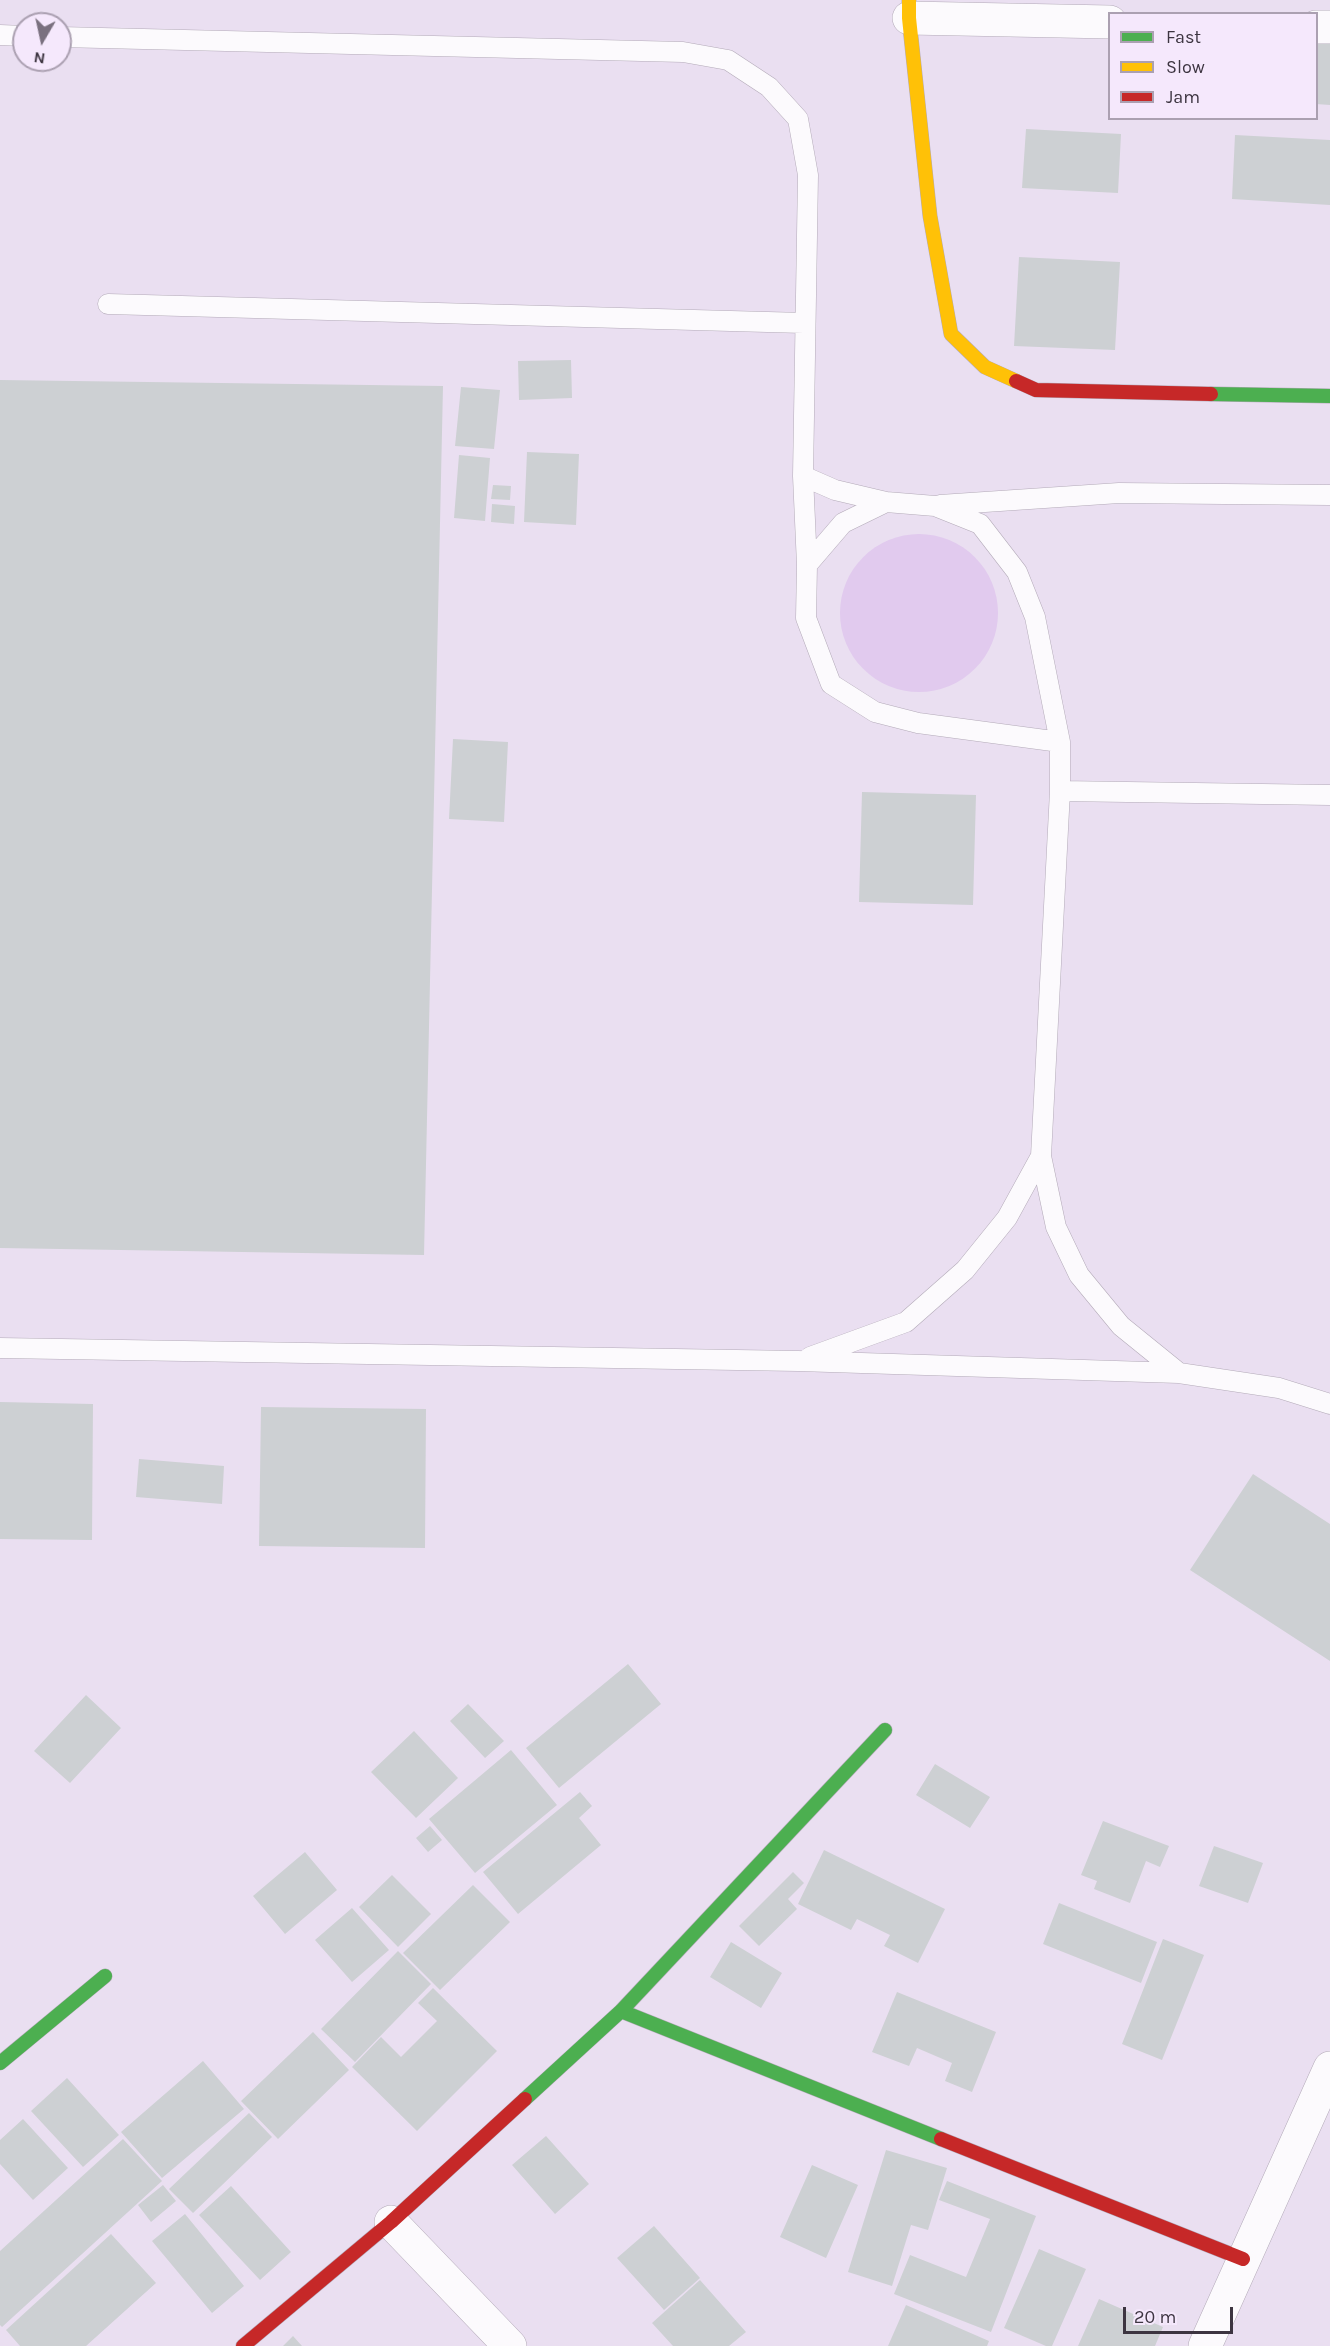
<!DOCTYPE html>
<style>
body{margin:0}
#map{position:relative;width:1330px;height:2346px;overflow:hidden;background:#eadff1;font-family:Karla,sans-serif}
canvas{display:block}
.legend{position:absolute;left:1108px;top:12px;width:210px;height:108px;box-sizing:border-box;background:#f5e8fc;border:2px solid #aba0b1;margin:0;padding:8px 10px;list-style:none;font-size:18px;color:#3d3541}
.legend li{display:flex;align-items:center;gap:12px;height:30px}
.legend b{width:30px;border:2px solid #aba0b1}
.north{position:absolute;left:12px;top:12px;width:60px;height:60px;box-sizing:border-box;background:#f5e8fc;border:2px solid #aba0b1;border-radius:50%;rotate:189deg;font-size:16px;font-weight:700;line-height:24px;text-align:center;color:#3d3541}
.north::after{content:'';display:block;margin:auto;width:21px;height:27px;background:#7a707f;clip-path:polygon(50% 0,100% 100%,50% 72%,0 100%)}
.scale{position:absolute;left:1123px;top:2307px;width:110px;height:27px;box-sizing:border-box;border:3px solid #3d3541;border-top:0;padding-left:8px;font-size:18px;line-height:21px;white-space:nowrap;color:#3d3541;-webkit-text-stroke:4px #f5e8fc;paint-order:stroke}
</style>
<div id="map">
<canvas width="1330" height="2346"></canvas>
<ul class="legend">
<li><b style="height:8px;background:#4caf50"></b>Fast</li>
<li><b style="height:8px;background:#ffc107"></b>Slow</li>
<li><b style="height:8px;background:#c62828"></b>Jam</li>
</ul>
<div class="north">N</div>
<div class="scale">20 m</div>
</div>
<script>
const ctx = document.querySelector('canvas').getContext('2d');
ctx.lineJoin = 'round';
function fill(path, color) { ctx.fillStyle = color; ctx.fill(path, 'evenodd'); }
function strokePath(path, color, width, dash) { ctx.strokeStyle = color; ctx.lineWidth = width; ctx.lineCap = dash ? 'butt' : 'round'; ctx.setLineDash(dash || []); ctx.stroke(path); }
fill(new Path2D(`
 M840 613a79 79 0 1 1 158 0a79 79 0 1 1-158 0Z`), '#e1caee');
fill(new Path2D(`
 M1316,37L1330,38V105L1316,104Z
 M1026,129L1121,134L1118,193L1022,188Z
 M1235,135L1330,140V205L1232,199Z
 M1019,257L1120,262L1115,350L1014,346Z
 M571,360L572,398L519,400L518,361Z
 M0,380L443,386L424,1255L0,1248Z
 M461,387L500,390L494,449L455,446Z
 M527,452L579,454L576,525L524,522Z
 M459,455L490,458L485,521L454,518Z
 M493,485L511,486L510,500L491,499Z
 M492,504L515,506L514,524L491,522Z
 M453,739L508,742L504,822L449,819Z
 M862,792L976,795L973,905L859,902Z
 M0,1402L93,1404L92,1540L0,1539Z
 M261,1407L426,1409L425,1548L259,1546Z
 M139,1459L224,1466L222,1504L136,1497Z
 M1253,1474L1330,1524V1661L1190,1570Z
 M628,1664L661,1704L559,1788L526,1748Z
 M86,1695L121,1728L70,1783L34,1751Z
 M468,1704L504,1741L485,1758L450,1721Z
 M414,1731L458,1778L416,1818L371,1772Z
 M511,1750L557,1805L475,1873L429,1819Z
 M935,1764L990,1797L970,1828L916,1795Z
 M580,1792L592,1806L579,1818L601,1845L518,1914L483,1872Z
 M1103,1821L1169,1846L1160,1867L1146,1861L1130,1903L1094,1889L1097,1881L1081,1875Z
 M430,1826L442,1840L428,1852L416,1838Z
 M1214,1846L1263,1863L1248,1903L1199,1886Z
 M824,1850L945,1909L918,1963L884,1946L890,1935L857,1919L851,1930L798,1904Z
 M305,1852L337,1890L285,1934L253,1896Z
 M793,1872L804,1883L788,1899L797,1909L759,1946L739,1926Z
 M392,1875L431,1914L398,1947L359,1907Z
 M473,1885L510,1922L440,1990L403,1953Z
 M1059,1903L1157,1942L1141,1983L1043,1944Z
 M352,1908L389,1950L352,1982L315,1940Z
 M1163,1939L1204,1955L1162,2060L1122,2044Z
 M731,1942L782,1973L761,2008L710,1977Z
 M398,1951L431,1984L355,2062L321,2029Z
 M433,1988L497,2051L417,2131L352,2067L381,2037L401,2057L437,2021L418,2003Z
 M897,1992L996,2032L972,2092L945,2081L952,2063L917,2048L909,2066L872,2052Z
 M313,2032L349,2070L278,2139L241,2101Z
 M203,2061L244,2109L162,2178L121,2132Z
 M67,2078L119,2135L83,2167L31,2111Z
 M249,2113L272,2137L193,2213L169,2189Z
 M23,2119L68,2168L33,2200L0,2164V2140Z
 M546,2136L589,2184L555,2214L512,2165Z
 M123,2139L162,2181L2,2327L0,2325V2251Z
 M886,2150L947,2168L928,2230L911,2225L892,2286L848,2272Z
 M812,2165L858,2185L826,2258L780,2237Z
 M947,2181L1036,2216L991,2332L894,2294L910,2255L966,2277L990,2219L939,2200Z
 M163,2185L176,2201L151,2222L138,2205Z
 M231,2186L291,2252L260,2280L199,2215Z
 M185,2214L244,2286L212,2313L152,2241Z
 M654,2226L700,2278L664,2310L617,2258Z
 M111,2234L156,2283L86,2346H20L6,2330Z
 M1039,2249L1086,2269L1052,2346H1046L1004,2328Z
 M700,2280L746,2332L729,2346H673L652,2323Z
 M1099,2299L1163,2327L1155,2346H1078Z
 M906,2305L989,2341L987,2346H888Z
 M293,2336L302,2346H283Z`), '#cdd0d3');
const lane = new Path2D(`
 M0,35L24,36
 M60,37L683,52L728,60L769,87L798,119L808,175L803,476L807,565
 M108,304L804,323
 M803,476L835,490L886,502
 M886,502L935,506L980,524L1017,572L1035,617L1060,742L918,723L875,712L831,684L806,618L807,565L843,523Z
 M940,505L1119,493L1330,495
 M1060,742V791L1041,1156L1056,1227L1079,1275L1121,1326L1179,1373
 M1060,791L1330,795
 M0,1348L798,1361L1179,1373L1279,1388L1330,1404
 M810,1357L906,1322L965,1270L1007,1218L1041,1156`);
const street = new Path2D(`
 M909,18L1110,22
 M1316,27H1330
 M391,2222L510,2346
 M1205,2346L1330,2068`);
const fast = new Path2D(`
 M1211,394L1330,396
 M621,2011L941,2139
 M0,2063L105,1976
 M525,2099L621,2011L885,1730`);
const slow = new Path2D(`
 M909,0V18L930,216L951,334L985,367L1016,381`);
const jam = new Path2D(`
 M1016,381L1036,390L1211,394
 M941,2139L1243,2259
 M243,2346L391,2222L525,2099`);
strokePath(lane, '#b3aab8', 21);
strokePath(street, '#b3aab8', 34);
strokePath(fast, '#b3aab8', 15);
strokePath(slow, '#b3aab8', 15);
strokePath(jam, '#b3aab8', 15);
strokePath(lane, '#fcfafd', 20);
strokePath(street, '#fcfafd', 33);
strokePath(fast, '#4caf50', 14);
strokePath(slow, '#ffc107', 14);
strokePath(jam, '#c62828', 14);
</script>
